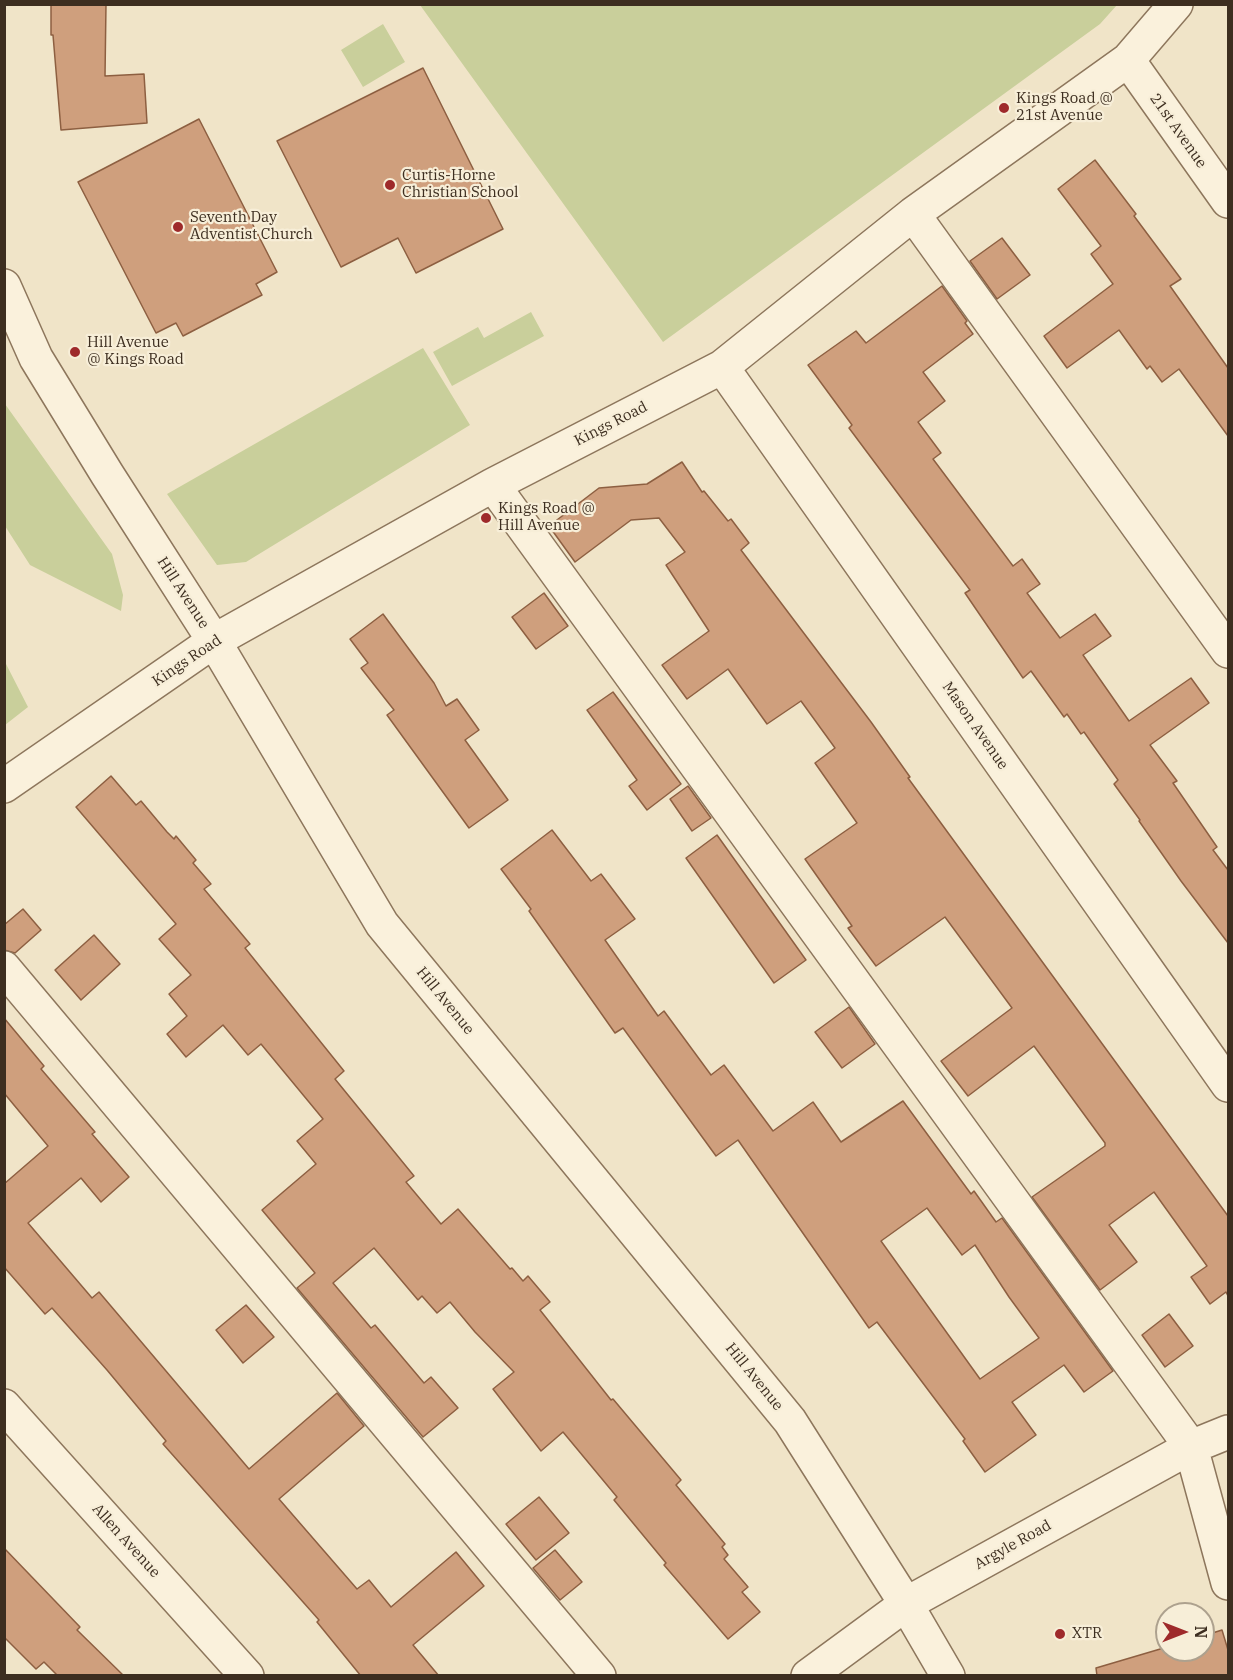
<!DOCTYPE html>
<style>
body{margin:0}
#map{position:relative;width:1233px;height:1680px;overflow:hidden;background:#f0e4c8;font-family:"IBM Plex Serif",serif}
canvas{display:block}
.frame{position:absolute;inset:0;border:6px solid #3d2e20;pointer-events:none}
.north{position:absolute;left:1155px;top:1602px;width:60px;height:60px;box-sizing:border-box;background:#f7eed8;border:2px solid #ada18e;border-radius:50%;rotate:90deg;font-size:16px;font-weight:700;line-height:24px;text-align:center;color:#3d2e20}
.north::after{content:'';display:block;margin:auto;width:21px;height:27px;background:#9e2a2b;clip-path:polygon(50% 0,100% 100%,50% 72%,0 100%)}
</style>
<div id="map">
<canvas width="1233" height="1680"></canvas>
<div class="frame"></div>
<div class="north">N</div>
</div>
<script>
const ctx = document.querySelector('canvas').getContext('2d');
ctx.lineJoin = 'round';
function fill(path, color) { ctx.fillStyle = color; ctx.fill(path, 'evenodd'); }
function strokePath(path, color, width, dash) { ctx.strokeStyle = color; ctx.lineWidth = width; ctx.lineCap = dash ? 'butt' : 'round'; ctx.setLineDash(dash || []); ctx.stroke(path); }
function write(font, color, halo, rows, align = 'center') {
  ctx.font = font + ' "IBM Plex Serif",serif'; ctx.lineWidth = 4.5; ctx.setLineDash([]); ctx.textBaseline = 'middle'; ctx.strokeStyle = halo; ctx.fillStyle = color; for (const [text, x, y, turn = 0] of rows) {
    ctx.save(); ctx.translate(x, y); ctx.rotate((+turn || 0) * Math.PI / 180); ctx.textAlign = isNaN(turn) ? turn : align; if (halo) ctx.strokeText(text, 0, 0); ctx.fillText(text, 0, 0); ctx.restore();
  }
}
fill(new Path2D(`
 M420,5H1117L1100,24L663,342Z
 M383,24L405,62L363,87L341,50Z
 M531,312L544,336L452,386L433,352L478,327L484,338Z
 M423,348L470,425L246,562L217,565L167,494Z
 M5,404L112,554L123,595L121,611L30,565L5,526Z
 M5,662L28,707L5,725H4Z`), '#c9cf9b');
const building = new Path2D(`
 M51,4H106L105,76L144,74L147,123L61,130L53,35H51Z
 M423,68L503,229L416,273L398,238L341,267L277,141Z
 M199,119L277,272L256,284L262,295L183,336L176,323L156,333L78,182Z
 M1095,160L1136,214L1134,216L1181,279L1170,286L1228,368V436L1179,369L1162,382L1150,366L1147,369L1119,330L1067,368L1044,336L1113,284L1091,254L1101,246L1058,189Z
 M1002,238L1030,275L997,299L970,261Z
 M942,286L967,321L965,323L973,334L923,372L945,401L918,422L941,453L933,459L1013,566L1022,559L1040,584L1027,593L1060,638L1095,614L1111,636L1083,655L1129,721L1191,678L1209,703L1150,745L1177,781L1173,783L1217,847L1213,850L1228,870V943L1181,881L1139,821L1140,820L1114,784L1118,780L1084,732L1081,734L1067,714L1064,717L1031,671L1023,678L965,593L970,590L849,428L852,425L808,365L856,331L866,343Z
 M682,462L702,492L704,491L728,521L731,519L749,543L741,550L871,722L910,777L908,778L1228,1216V1296L1226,1292L1210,1304L1191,1277L1207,1266L1154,1192L1109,1225L1137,1262L1100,1290L1032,1197L1105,1146V1143L1034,1046L968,1096L941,1061L1012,1008L945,917L876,966L848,928L852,926L805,859L857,823L815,763L835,748L801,701L767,724L728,669L687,699L662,665L709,631L666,565L685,552L659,518L631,520L575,562L549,526L599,488L647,484Z
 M544,593L568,626L536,649L512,617Z
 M383,614L434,683L446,706L457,699L479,730L465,740L508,800L469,828L387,715L394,710L361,668L368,663L350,639Z
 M613,692L681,784L647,810L629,786L637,780L587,710Z
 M111,776L136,805L141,801L167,832L174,839L176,836L196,860L193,863L211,884L204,889L250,944L245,948L344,1071L335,1079L414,1176L406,1182L441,1224L458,1209L510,1269L512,1268L523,1281L528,1276L550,1302L540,1310L611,1400L613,1399L681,1480L676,1485L725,1544L722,1547L728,1555L724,1559L748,1587L742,1592L760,1612L728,1639L664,1565L666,1563L614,1500L617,1497L563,1432L541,1451L493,1389L514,1372L475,1332L450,1302L437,1313L422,1296L418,1300L374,1248L333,1283L371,1328L375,1325L424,1383L431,1377L458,1408L423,1437L297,1288L315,1273L262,1210L316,1164L297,1141L323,1119L261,1044L248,1055L223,1025L186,1057L167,1034L187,1016L169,994L191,975L159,939L176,924L76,807Z
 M688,786L711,818L692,831L670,799Z
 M552,830L591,881L601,874L635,919L605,940L658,1016L664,1011L711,1075L724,1065L773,1131L813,1102L841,1142L903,1101L971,1194L974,1191L996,1222L1002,1218L1113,1371L1084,1392L1064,1365L1012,1402L1036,1435L985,1472L963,1441L965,1439L877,1322L869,1328L738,1140L716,1156L623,1028L615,1033L529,911L531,909L501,869ZM927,1208L962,1255L975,1245L1009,1297L1039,1338L980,1379L881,1241Z
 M717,835L806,960L774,983L686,858Z
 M23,909L41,930L15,953L4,950V925Z
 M94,935L120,964L81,1000L55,970Z
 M849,1007L875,1044L842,1068L815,1032Z
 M4,1018L44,1066L41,1069L95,1132L92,1134L129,1177L101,1202L81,1178L28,1223L92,1298L99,1292L249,1469L337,1393L364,1426L279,1499L357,1589L369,1580L391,1607L456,1552L484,1586L413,1645L439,1676H361L317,1622L319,1620L163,1444L166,1441L107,1370L52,1308L45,1314L4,1267V1184L48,1146L4,1093Z
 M246,1305L274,1337L243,1363L216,1330Z
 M1169,1314L1193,1346L1165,1367L1142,1335Z
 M539,1497L569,1533L536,1560L506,1524Z
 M4,1548L80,1627L77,1630L124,1676H58L44,1662L36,1669L4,1637Z
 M555,1550L582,1582L560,1600L533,1568Z
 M1222,1630L1228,1650V1676H1097L1096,1668L1167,1647V1650H1203V1636Z`);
fill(building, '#cf9f7d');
strokePath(building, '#8d5f41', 1.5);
const minor = new Path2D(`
 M1128,60L1228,201
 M913,214L1228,651
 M4,286L36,358L107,474L214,641L382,924L790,1421L906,1604L948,1676
 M722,367L1228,1085
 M493,485L1191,1447L1228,1583
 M4,786L214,641L493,485L722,367L913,214L1128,60L1176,4
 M4,968L599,1676
 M4,1406L247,1676
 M808,1676L906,1604L1191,1447L1228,1432`);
strokePath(minor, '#8d765c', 36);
strokePath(minor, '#faf1dc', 33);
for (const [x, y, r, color] of [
 [1004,108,6,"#9e2a2b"],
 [390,185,6,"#9e2a2b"],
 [178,227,6,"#9e2a2b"],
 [75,352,6,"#9e2a2b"],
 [486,518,6,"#9e2a2b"],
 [1060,1634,6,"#9e2a2b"]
]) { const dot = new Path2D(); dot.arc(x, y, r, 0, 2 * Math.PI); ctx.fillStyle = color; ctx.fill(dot); strokePath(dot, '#f7eed8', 2); }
write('15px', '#3d2e20', '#f7eed8', [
 ["Kings Road @",1016,99],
 ["21st Avenue",1016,116],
 ["Curtis-Horne",402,176],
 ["Christian School",402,193],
 ["Seventh Day",190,218],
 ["Adventist Church",190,235],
 ["Hill Avenue",87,343],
 ["@ Kings Road",87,360],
 ["Kings Road @",498,509],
 ["Hill Avenue",498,526],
 ["XTR",1072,1634]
], 'left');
write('15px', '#3d2e20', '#f7eed8', [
 ["21st Avenue",1178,131,55],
 ["Kings Road",611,424,-27],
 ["Hill Avenue",183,593,57],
 ["Kings Road",187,661,-34],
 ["Mason Avenue",975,726,55],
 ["Hill Avenue",445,1001,51],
 ["Hill Avenue",754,1377,51],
 ["Allen Avenue",126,1541,48],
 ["Argyle Road",1013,1545,-29]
]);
</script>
